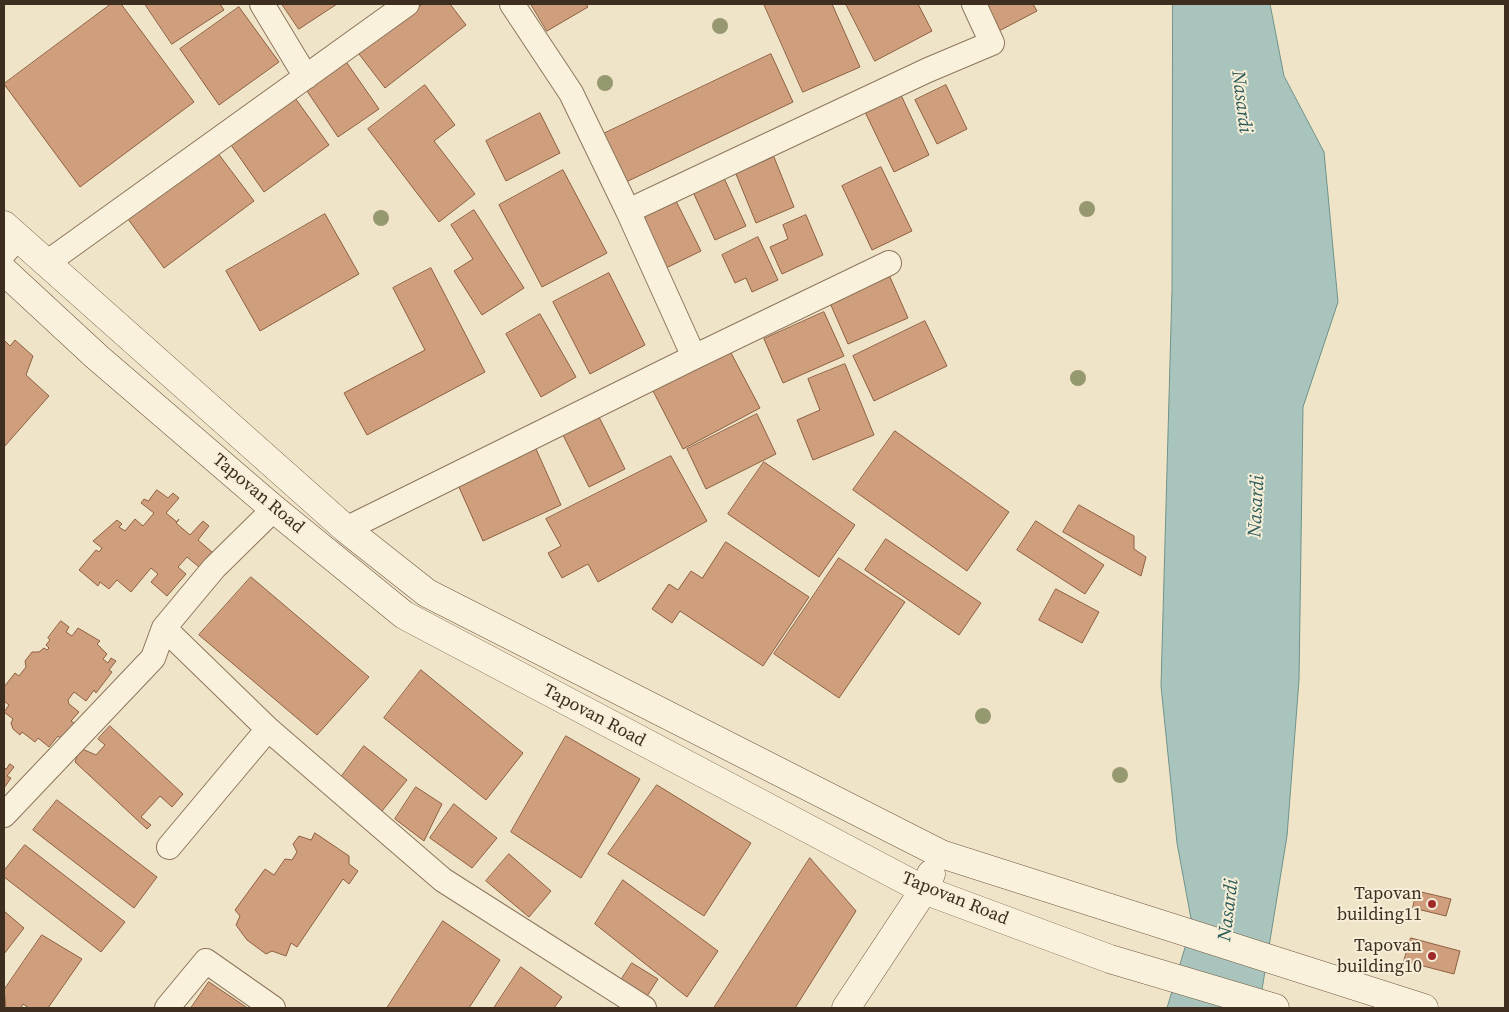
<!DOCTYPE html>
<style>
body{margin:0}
#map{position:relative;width:1509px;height:1012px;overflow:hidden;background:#f0e4c8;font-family:"Source Serif 4",serif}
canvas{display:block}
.frame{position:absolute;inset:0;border:5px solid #3d2e20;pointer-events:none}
</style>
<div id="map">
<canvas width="1509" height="1012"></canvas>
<div class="frame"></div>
</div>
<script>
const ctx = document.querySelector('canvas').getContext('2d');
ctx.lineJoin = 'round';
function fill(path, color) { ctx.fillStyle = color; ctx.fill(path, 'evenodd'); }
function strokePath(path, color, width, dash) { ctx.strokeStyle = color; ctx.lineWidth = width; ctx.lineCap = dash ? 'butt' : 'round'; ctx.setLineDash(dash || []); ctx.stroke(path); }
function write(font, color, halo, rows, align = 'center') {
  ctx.font = font + ' "Source Serif 4",serif'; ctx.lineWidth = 4; ctx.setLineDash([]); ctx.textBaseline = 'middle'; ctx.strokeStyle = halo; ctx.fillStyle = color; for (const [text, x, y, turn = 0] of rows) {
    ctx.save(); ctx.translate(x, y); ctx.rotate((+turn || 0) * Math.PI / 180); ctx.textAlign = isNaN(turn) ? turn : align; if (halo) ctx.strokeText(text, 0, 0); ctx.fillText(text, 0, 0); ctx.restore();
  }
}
const water = new Path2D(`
 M1173,4H1270L1284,76L1324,152L1338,302L1303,407L1299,680L1287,836L1259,1008H1167L1192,924L1177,843L1161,686L1172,290Z`);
fill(water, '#a9c4bc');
strokePath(water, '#6f938a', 1);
const building = new Path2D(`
 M111,4H121L194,102L80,187L4,84Z
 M145,4H220L224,10L172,44Z
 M282,4H337L299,29Z
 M423,4H450L466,25L385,88L359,54Z
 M531,4H586L588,7L547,31Z
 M764,4H832L860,67L803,92Z
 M846,4H918L932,31L875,61Z
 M982,4H1033L1037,11L997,32Z
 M239,7L279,62L219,105L180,49Z
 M771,54L793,102L624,183L601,135Z
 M347,63L379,109L338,137L307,91Z
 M425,85L455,125L434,141L475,194L439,222L368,129Z
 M946,85L967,129L937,144L915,100Z
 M901,95L929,155L894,172L865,112Z
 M295,98L329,145L264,192L231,145Z
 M540,113L560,153L506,181L486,141Z
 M214,148L254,201L164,268L125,215Z
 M774,157L794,207L756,223L736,174Z
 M881,167L912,231L872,250L842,186Z
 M563,170L607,253L542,287L499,205Z
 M724,178L746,226L715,240L693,192Z
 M676,201L701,251L662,270L638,220Z
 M474,210L524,288L482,315L454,271L473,259L451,225Z
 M325,214L359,274L260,331L226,271Z
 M806,215L823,255L782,274L770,247L788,239L783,225Z
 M758,237L778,280L752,292L746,278L735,283L722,255Z
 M431,268L485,372L367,435L344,393L425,350L393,288Z
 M609,273L645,345L590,374L553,302Z
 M890,277L908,318L848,344L830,303Z
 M824,312L844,356L783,383L764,339Z
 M540,314L576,377L541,397L506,334Z
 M925,321L947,366L874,401L853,356Z
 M4,340L10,346L15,340L33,356L26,375L49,396L4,447Z
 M730,351L760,408L683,449L653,391Z
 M845,364L874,435L813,460L797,420L820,410L808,379Z
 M597,413L625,469L589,487L561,431Z
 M757,414L776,454L706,489L687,449Z
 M895,431L1009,512L967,571L853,490Z
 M532,440L561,505L483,541L454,476Z
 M671,456L707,521L598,582L588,564L562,578L548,553L561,546L546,519Z
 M764,462L855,525L819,577L728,514Z
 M157,490L168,498L173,493L179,498L166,513L177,522L179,519L176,523L190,535L203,521L209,526L198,540L212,552L199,567L187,557L178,567L186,574L167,596L151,582L158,574L151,568L131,592L117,580L109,589L100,582L98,586L79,570L96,550L99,552L102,548L93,541L117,520L122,524L119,527L125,531L135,519L143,526L154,513L141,503L144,499L148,501Z
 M1079,505L1134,536V549L1146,557L1141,576L1063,532Z
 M1036,521L1104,565L1085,594L1017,550Z
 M886,539L981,603L959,635L865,570Z
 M726,542L809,597L763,666L680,611L672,623L652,609L669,584L678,590L691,571L702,578Z
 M839,558L905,602L839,698L774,654Z
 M251,577L369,677L317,735L199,635Z
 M1056,589L1099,612L1082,643L1039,620Z
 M61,621L69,627L66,632L72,636L78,628L100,641L97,644L107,654L103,659L108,663L111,658L116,661L109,670L112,672L96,693L94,690L86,701L74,692L68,700L69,704L79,712L71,721L74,723L62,739L58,736L49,747L38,738L35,742L22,732L20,735L13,729L11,723L13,719L4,712L9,705L4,701V687L15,673L19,676L26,667L25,661L32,652H39L44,648L47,650L49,648L46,645L50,640L48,638Z
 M421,670L523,753L486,800L384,718Z
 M110,726L183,794L172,807L160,796L141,817L151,825L147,829L75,762L80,748L96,755L105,745L98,739Z
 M566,736L640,779L581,878L511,832Z
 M364,746L407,780L382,811L339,780Z
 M10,764L14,767L7,776L11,778L4,788V767L6,769Z
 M657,785L751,843L704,916L608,854Z
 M416,787L442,804L424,841L395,819Z
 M57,800L157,877L134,908L33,830Z
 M454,804L497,838L472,868L430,838Z
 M315,833L349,856V864L358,871L349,884L343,879L297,947L291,943L286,956L272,951L266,954L247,940L236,925L240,916L235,910L265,869L274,875L285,859L292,860L297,852L293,844L299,836L311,840Z
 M25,845L125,922L101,952L4,877V871Z
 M509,854L551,891L529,917L486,881Z
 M810,858L856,911L795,1008H714Z
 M623,880L718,951L687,997L595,924Z
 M1417,891L1451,899L1446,916L1413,908Z
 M4,911L24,928L4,954Z
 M443,921L500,960L469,1008H387Z
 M42,935L82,959L48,1008H29L23,1004L21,1008H6L4,990Z
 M1411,938L1460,951L1454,974L1404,961Z
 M632,963L658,979L644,1001L618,985Z
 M521,967L562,997L554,1008H494Z
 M209,982L246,1007L245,1008H191Z`);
fill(building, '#cf9f7d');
strokePath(building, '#8d5f41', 1);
const street = new Path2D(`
 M262,4L306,77
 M512,4L571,93L628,211L694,357
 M628,211L928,70L992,43L974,4
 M4,253L18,237
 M48,262L407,4
 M346,529L694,357L889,263
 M164,628L268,729L443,880L644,1008
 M4,815L153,658L164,628L214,568L274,509
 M169,847L268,729
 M167,1008L206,961L273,1008`);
const secondary = new Path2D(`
 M4,225L346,529L427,593L941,854L1424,1008
 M4,271L97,357L274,509L404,615L924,890L1110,959L1275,1008
 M846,1008L924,890L931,874`);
strokePath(street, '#8d765c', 26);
strokePath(secondary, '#6f573f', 29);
strokePath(street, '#faf1dc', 24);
strokePath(secondary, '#faf1dc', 28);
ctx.fillStyle = '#96986f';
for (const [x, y] of [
 [720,26],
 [605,83],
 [1087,209],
 [381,218],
 [1078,378],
 [983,716],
 [1120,775]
]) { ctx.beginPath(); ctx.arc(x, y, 8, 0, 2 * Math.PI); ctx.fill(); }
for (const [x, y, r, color] of [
 [1432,904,5,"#9e2a2b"],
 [1432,956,5,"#9e2a2b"]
]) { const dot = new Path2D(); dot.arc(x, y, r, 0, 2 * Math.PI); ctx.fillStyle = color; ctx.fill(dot); strokePath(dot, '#f7eed8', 2); }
write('18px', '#3d2e20', '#f7eed8', [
 ["Tapovan Road",258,494,40],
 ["Tapovan Road",594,716,28],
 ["Tapovan Road",955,899,22]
]);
write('18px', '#3d2e20', '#f7eed8', [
 ["Tapovan",1422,894],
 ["building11",1422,915],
 ["Tapovan",1422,946],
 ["building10",1422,967]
], 'right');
write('italic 19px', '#2f5d5a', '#f7eed8', [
 ["Nasardi",1241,102,83],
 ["Nasardi",1257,506,-87],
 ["Nasardi",1229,910,-83]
]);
</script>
